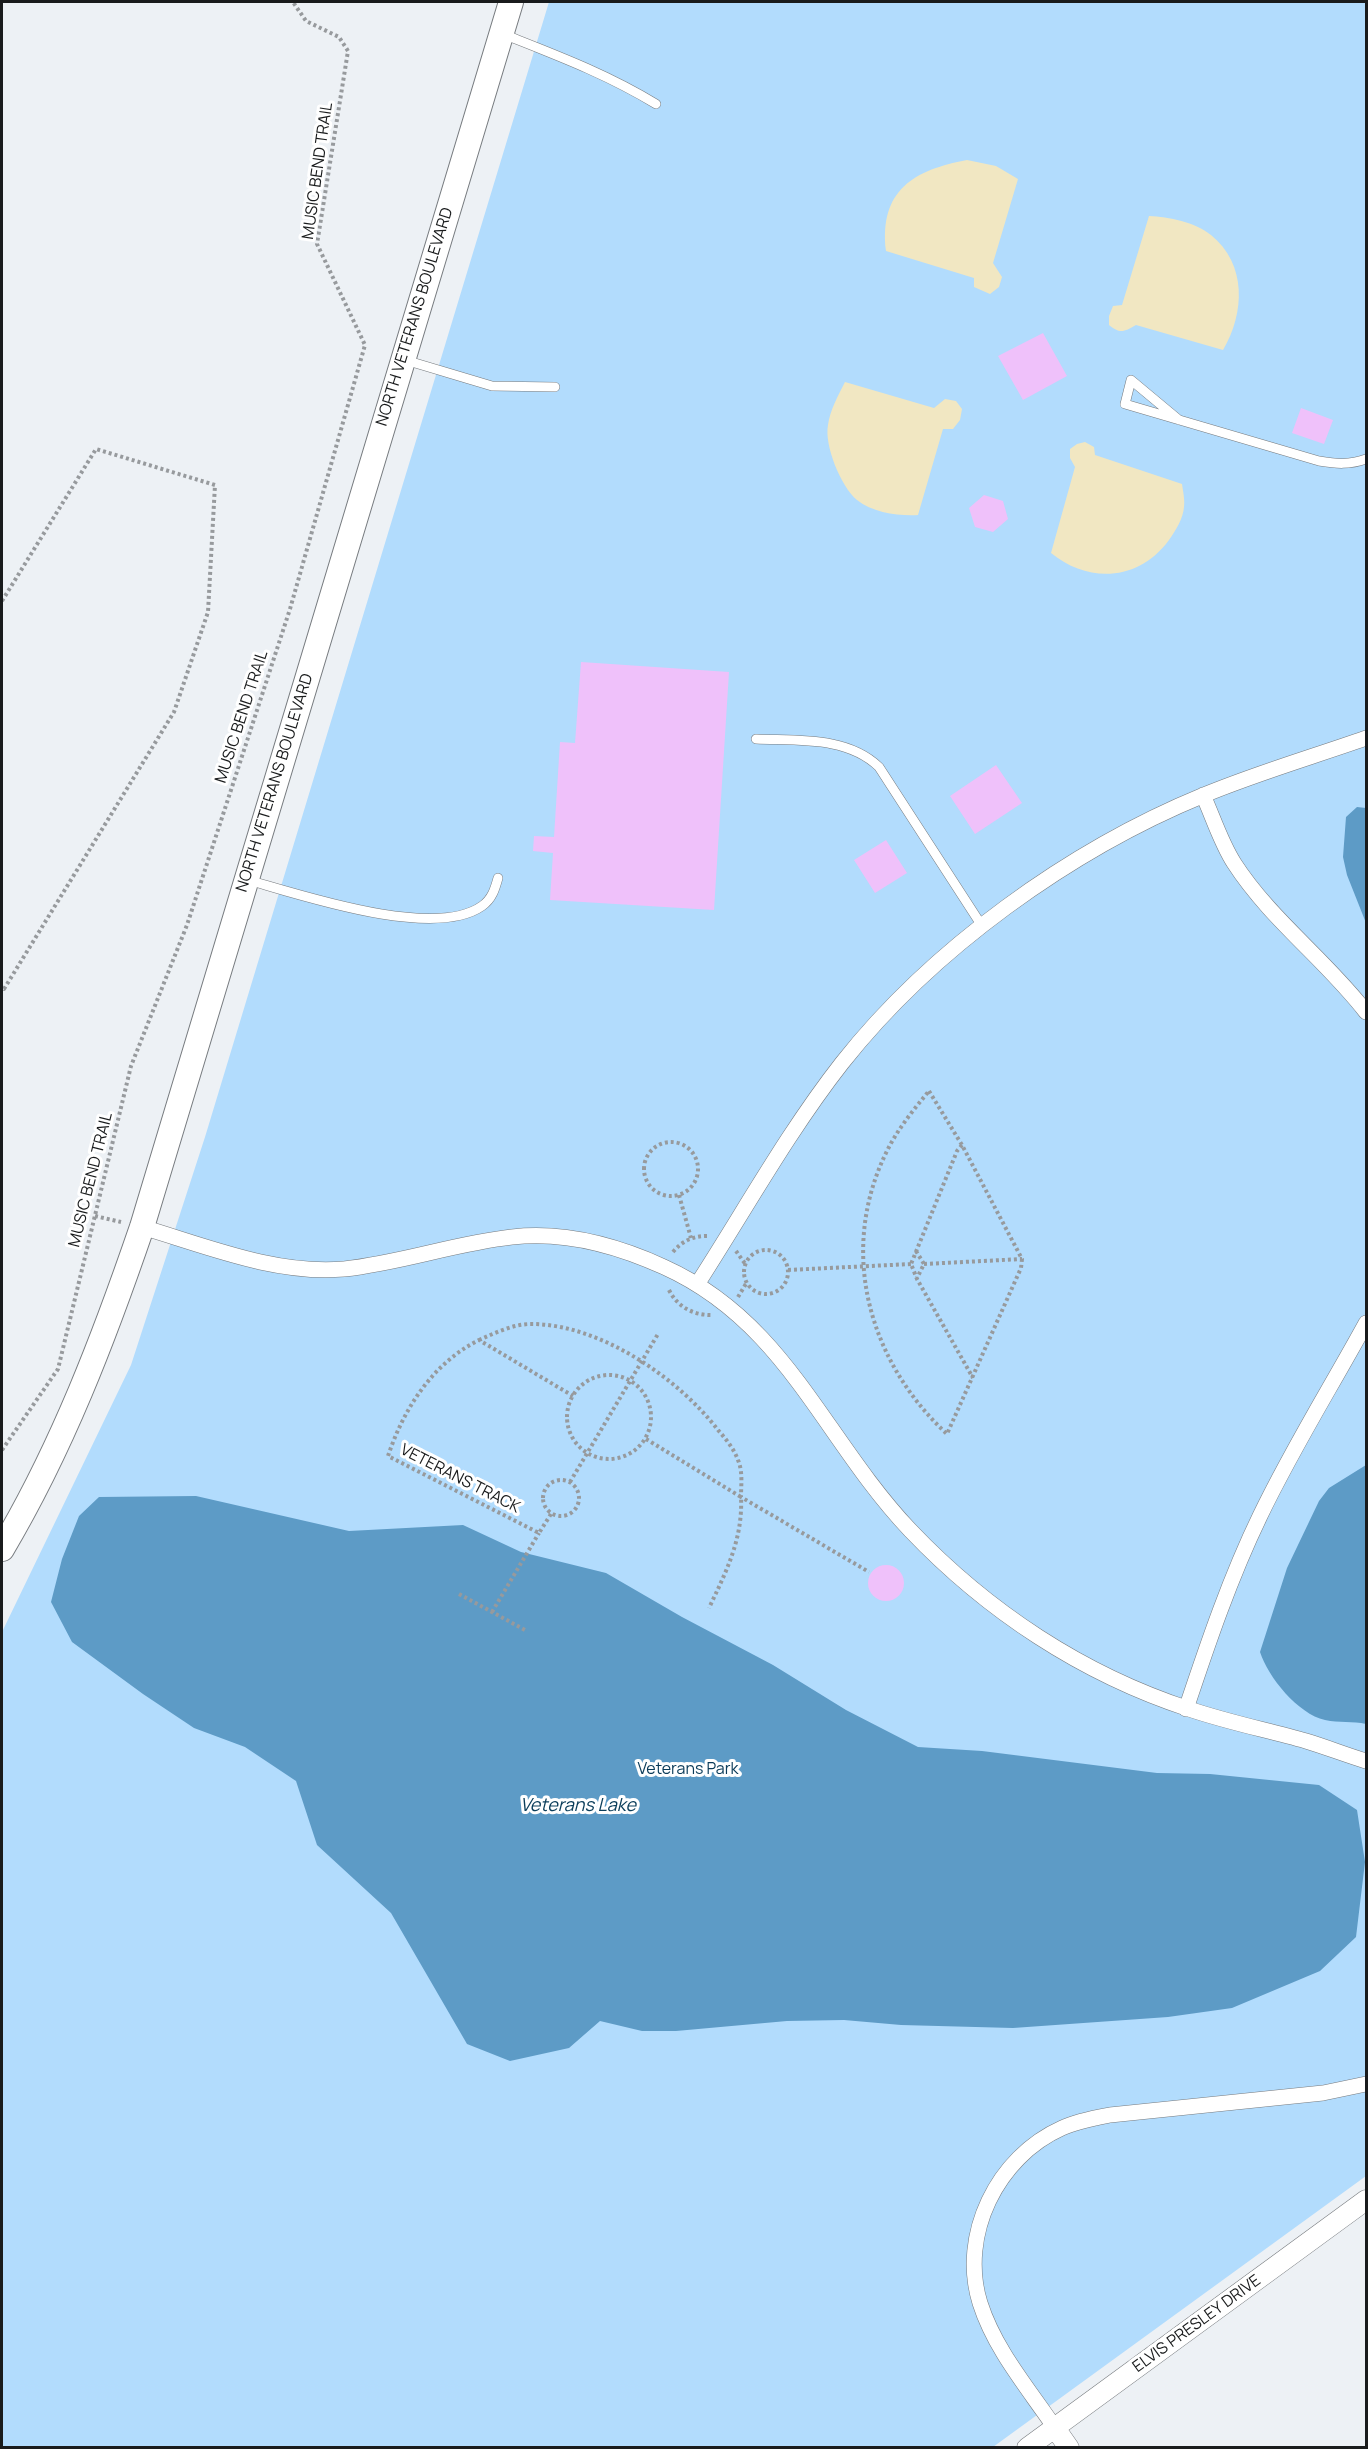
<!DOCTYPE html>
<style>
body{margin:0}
#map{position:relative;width:1368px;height:2449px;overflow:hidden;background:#edf1f5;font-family:Manrope,sans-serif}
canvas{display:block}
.frame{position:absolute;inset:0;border:3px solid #191b1c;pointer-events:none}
</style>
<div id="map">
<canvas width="1368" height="2449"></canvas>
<div class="frame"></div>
</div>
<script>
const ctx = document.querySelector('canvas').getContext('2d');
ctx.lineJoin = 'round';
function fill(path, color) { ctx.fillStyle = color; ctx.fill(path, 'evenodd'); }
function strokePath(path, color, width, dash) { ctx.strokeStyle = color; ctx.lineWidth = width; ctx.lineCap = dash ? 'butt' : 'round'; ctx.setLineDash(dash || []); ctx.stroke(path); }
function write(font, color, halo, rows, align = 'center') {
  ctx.font = font + ' Manrope,sans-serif'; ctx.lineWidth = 6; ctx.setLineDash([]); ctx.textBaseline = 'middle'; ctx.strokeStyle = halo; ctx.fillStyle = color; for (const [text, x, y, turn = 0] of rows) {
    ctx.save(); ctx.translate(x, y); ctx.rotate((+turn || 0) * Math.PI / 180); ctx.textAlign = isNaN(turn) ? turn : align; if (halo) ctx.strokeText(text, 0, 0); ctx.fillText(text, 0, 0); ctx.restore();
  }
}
fill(new Path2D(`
 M549,2H1366V2176L993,2447H2V1632L131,1365L205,1137Z`), '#b2dcfd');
fill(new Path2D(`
 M967,160L996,166L1018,179L993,263L1002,277L999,287L990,294L974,287V278L886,251C879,190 914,170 967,160Z
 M1149,216C1169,217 1195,222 1211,235C1247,264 1245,313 1223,350L1136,325C1124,332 1120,334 1109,325V316L1113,306L1122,305Z
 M845,382L934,408L945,399L956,401L962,409L960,420L953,429H943L918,515C899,516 873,513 857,500C841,487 824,445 828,425C830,410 838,396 845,382Z
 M1085,442L1094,447L1095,455L1182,484C1183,491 1185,500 1184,507C1183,519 1176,530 1169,540C1139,581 1089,584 1051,553L1075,467L1070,458V449L1077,444Z`), '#f1e7c2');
fill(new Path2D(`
 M1357,807L1366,808V923L1347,875L1343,857L1346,817Z
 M1366,1465V1724C1353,1721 1339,1723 1325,1720C1298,1714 1268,1677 1260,1652L1287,1568L1319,1501L1329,1488Z
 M196,1496L349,1531L463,1525L521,1552L606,1573L682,1617L773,1665L846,1710L918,1747L982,1751L1157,1773L1210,1774L1319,1785L1357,1810L1365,1862L1356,1937L1320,1971L1232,2008L1168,2017L1013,2028L901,2025L844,2020L787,2021L676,2031H642L600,2021L569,2048L510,2061L467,2044L391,1913L317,1845L296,1781L245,1747L194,1728L143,1694L72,1642L51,1602L62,1559L79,1516L99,1497Z`), '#5d9bc6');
fill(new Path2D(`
 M1043,333L1067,376L1023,400L998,356Z
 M1301,408L1333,420L1324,444L1292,433Z
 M984,495L1003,501L1008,519L993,532L975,527L969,508Z
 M581,662L729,672L714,910L550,900L553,853L533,851L534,836L554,837L560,742L575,743Z
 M996,765L1022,803L975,834L950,796Z
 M886,840L907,873L875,893L854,860Z
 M868 1583a18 18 0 1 1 36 0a18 18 0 1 1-36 0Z`), '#efc1fa');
const service = new Path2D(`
 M503,34C556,55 607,74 656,104
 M405,360L492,386L555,387
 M1179,420L1131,380L1125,404L1319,461C1337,464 1349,465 1366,459
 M756,739C797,741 847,736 879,767L982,926
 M248,880C301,895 434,940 482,906C492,899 495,889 498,878`);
const pedestrian = new Path2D(`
 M1203,795C1213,817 1221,843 1234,863C1270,919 1326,960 1366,1012
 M142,1227C206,1246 276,1275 344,1269C401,1263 456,1243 512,1237C564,1231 618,1246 664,1267C786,1322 823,1438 910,1530C987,1611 1082,1674 1189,1709C1227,1722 1267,1730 1306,1741C1326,1747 1346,1755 1366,1761
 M698,1283C745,1210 788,1132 842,1063C932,949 1070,850 1204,795C1257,773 1312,757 1366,738
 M1186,1709C1208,1643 1230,1578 1260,1516C1292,1449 1331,1387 1366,1323
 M1055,2428C1028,2388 995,2350 980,2303C959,2235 997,2157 1062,2128C1077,2121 1094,2118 1110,2115L1323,2093L1366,2084`);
const minor = new Path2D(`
 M1055,2428L1069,2448
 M1027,2448L1366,2200`);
const tertiary = new Path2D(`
 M2,1549C62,1448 104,1338 142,1227L511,2`);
strokePath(service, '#777b7f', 10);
strokePath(pedestrian, '#777b7f', 16);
strokePath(minor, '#777b7f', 21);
strokePath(tertiary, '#777b7f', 26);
strokePath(new Path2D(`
 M2,601L96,449L215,485L208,612L174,712L4,989L2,988
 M929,1091L962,1145L1022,1259L1021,1268L947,1434C867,1360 837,1247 889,1147C900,1126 915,1108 929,1091Z
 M644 1169a27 27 0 1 1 54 0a27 27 0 1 1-54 0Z
 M962,1145L957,1151L911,1264L917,1279L973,1378
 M679,1195L691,1238
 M95,1216L121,1222
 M744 1272a22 22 0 1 1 44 0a22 22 0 1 1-44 0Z
 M736,1251L746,1265
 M916,1251L924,1264L917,1278
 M673,1252C682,1241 693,1236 707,1236
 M924,1264L1022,1259
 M788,1270L911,1264
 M669,1290C677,1306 692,1315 711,1315
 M738,1297L747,1282
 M479,1340C495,1333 513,1324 531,1324C600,1324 678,1378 718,1430C726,1439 734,1449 738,1460C743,1472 741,1485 741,1497L869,1572
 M567 1417a42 42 0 1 1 84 0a42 42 0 1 1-84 0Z
 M646,1439L741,1497C743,1539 726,1572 709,1608
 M2,1450L58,1369L131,1066L187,925L290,609L365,345L317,244L348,51L339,37L306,21L293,2
 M543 1498a18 18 0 1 1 36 0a18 18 0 1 1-36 0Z
 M570,1482L658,1334
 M551,1514L539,1533L388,1456C404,1408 433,1363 479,1340L573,1396
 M459,1594L525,1630
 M492,1612L539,1533`), '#979a9d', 4, [3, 3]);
strokePath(service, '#fff', 9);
strokePath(pedestrian, '#fff', 15);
strokePath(minor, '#fff', 20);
strokePath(tertiary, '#fff', 24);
write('16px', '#191b1c', '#fff', [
 ["MUSIC BEND TRAIL",318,171,-82],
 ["NORTH VETERANS BOULEVARD",415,317,-73],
 ["MUSIC BEND TRAIL",242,717,-72],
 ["NORTH VETERANS BOULEVARD",275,783,-73],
 ["MUSIC BEND TRAIL",91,1180,-76],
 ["VETERANS TRACK",460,1479,27],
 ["ELVIS PRESLEY DRIVE",1197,2324,-36]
]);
write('16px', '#0a3b59', '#fff', [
 ["Veterans Park",688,1770]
]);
write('italic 18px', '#0a3d5a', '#fff', [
 ["Veterans Lake",578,1806]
]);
</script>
